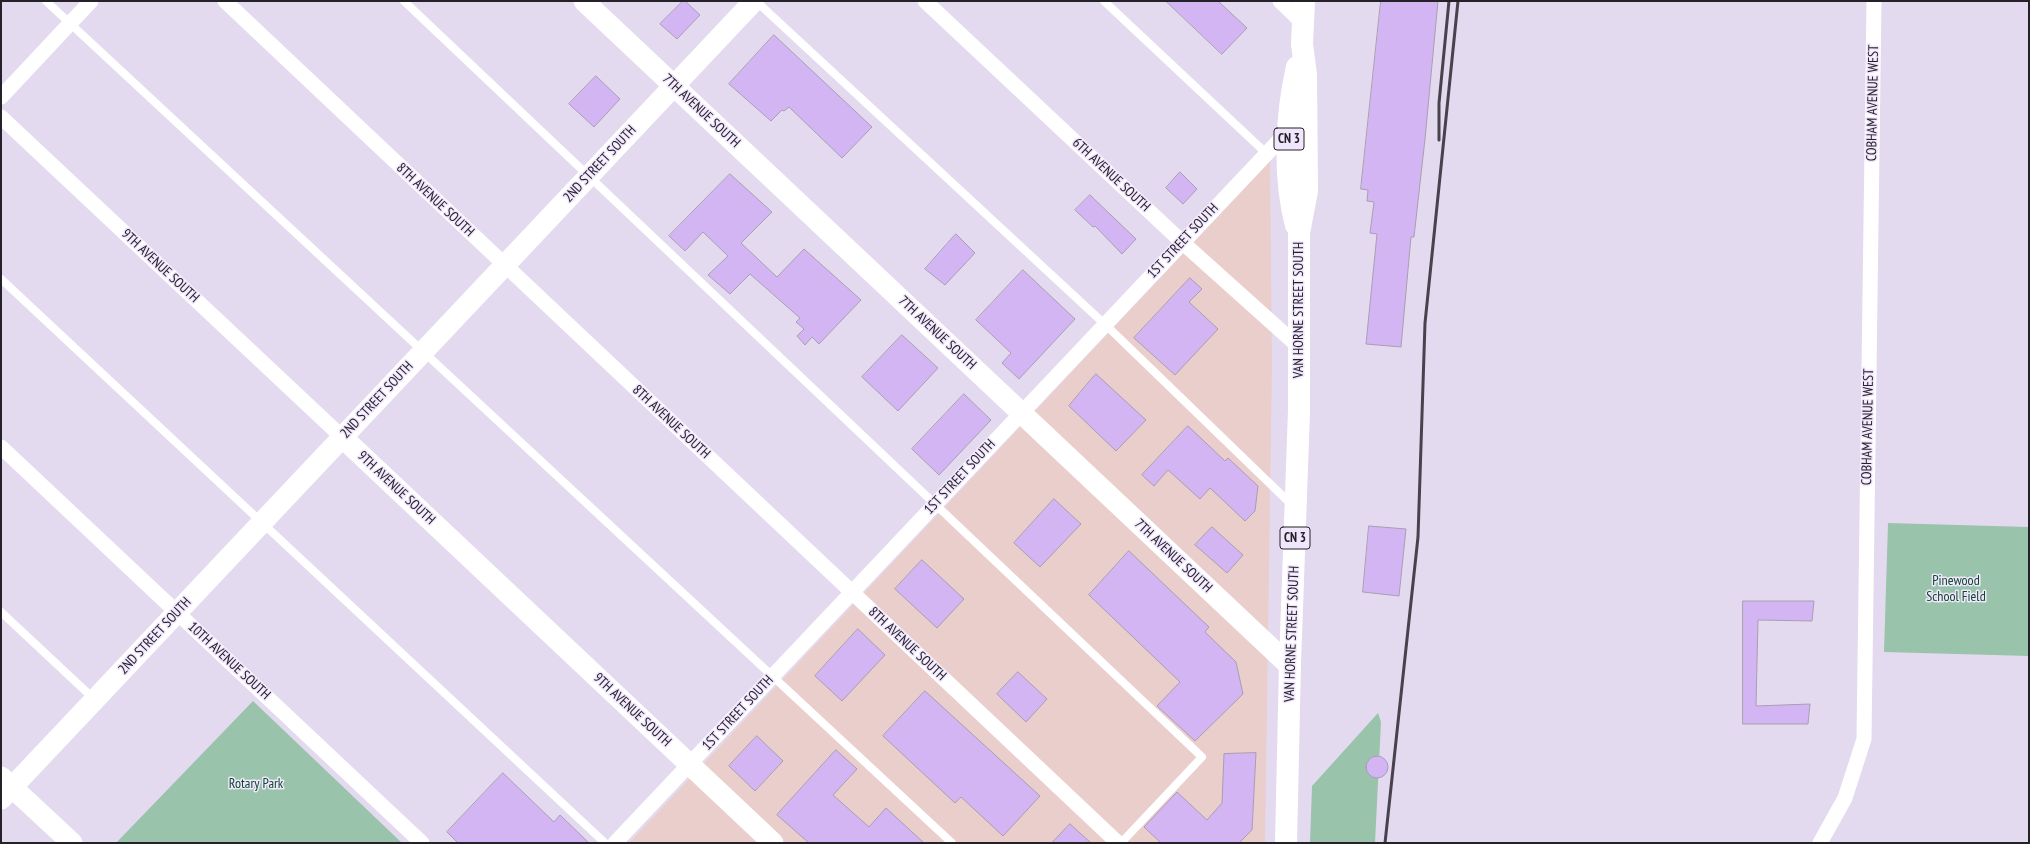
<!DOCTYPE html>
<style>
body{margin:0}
#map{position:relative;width:2030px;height:844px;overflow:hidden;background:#e4daef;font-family:"PT Sans Narrow",sans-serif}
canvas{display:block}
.frame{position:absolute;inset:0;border:2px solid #252129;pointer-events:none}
</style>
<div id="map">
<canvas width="2030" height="844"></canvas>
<div class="frame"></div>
</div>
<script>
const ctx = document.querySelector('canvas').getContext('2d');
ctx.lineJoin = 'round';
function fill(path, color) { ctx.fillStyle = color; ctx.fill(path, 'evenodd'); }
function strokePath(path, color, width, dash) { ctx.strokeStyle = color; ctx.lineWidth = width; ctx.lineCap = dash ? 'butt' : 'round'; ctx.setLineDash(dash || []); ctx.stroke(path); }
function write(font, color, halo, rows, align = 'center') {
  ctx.font = font + ' "PT Sans Narrow",sans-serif'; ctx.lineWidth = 3; ctx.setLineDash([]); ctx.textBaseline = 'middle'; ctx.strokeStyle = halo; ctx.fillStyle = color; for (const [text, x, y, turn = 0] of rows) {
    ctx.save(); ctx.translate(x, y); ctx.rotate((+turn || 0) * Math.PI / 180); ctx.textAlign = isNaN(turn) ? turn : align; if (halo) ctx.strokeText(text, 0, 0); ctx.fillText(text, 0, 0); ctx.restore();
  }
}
fill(new Path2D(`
 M1270,161L1272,364L1265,843H629Z`), '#e9cecc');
fill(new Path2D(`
 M1888,523L2029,527V656L1884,652Z
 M253,701L402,843H116Z
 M1378,713L1381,722L1375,843H1310L1312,786Z`), '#9ac3ab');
const building = new Path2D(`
 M683,1H685L700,15L677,39L660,24Z
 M1166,1H1218L1247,28L1222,54Z
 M1381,1H1438L1425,139L1414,237H1411L1401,347L1366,344L1377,234L1370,233L1374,202L1367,201L1368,190L1361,189Z
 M774,35L872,127L842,158L789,107L784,111L782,110L771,121L729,84Z
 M596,76L620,99L594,127L569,104Z
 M1180,172L1197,189L1183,204L1166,188Z
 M730,174L772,212L741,243L777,277L804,249L861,300L819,344L812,337L805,345L797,336L804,329L796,322L800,318L750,274L730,294L708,275L728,256L703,232L685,251L669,236Z
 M1090,195L1136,239L1122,254L1095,226L1093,227L1075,210Z
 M956,234L975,253L945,285L925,269Z
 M1023,270L1075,319L1019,379L1002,363L1011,353L976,320Z
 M1190,278L1202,289L1189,302L1218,329L1175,375L1134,338Z
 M902,335L938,368L898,411L862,377Z
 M1096,374L1146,420L1116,451L1069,406Z
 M964,394L991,420L939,475L912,449Z
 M1188,426L1225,461L1228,458L1258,486L1255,511L1245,521L1210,488L1200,499L1168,470L1154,486L1142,475Z
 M1054,499L1081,524L1040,567L1014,543Z
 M1369,526L1406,529L1399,596L1363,592Z
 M1212,527L1243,555L1227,573L1195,545Z
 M1129,551L1209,627L1205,632L1236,662L1243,694L1195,741L1157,706L1180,682L1089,595Z
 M922,560L964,599L937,628L895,589Z
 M1743,601H1814L1812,621L1758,620L1756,706L1810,704L1808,724H1743Z
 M858,629L885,655L842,701L815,676Z
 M1018,672L1047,699L1026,722L997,694Z
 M925,691L1040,796L1003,836L961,797L955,803L883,736Z
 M757,736L783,761L755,791L729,766Z
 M836,750L857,769L833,795L869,827L886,808L924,843H809L777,815Z
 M1256,753L1252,830L1239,843H1161L1144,827L1177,792L1207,820L1222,803L1224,754Z
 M1366 767a11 11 0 1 1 22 0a11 11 0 1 1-22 0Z
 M503,773L554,822L560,815L589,843H458L447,832Z
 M1070,824L1091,843H1052Z`);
fill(building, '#d3b5f3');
strokePath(building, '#a89eb2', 1);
strokePath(new Path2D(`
 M46,1L952,843
 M404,1L1202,757L1121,843
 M756,1L1111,330L1292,505
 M1104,1L1266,153
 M1,279L605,843
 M1,612L94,699`), '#fff', 8);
strokePath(new Path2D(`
 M225,1L1118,843
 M925,1L1182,242L1299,347
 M1280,1L1303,23
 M1,97L91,1
 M1,117L342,437
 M1,447L422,843
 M615,843L1291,128
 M1820,843L1845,798L1864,739L1874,1`), '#fff', 15);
strokePath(new Path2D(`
 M584,1L1290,666
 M342,437L773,843
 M1,777L72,843
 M1,799L754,1`), '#fff', 21);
strokePath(new Path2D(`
 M1296,225C1283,177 1286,114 1297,67
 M1286,843L1290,664L1299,411V233L1307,191L1306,75L1302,44L1304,1`), '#fff', 22);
strokePath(new Path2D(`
 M1439,140V103L1449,1
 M1385,843L1418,537L1425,323L1458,1`), '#47424d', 3);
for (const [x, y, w] of [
 [1289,139,30],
 [1295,538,30]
]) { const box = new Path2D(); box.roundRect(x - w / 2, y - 11, w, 22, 3); ctx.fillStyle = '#f1e7fd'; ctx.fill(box); strokePath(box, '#252129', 1); }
write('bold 13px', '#252129', null, [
 ["CN 3",1289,139],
 ["CN 3",1295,538]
]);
write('14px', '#252129', '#f1e7fd', [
 ["COBHAM AVENUE WEST",1873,103,-89],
 ["7TH AVENUE SOUTH",701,111,43],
 ["2ND STREET SOUTH",600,164,-47],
 ["6TH AVENUE SOUTH",1111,175,43],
 ["8TH AVENUE SOUTH",435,200,43],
 ["1ST STREET SOUTH",1183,241,-47],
 ["9TH AVENUE SOUTH",160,266,43],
 ["VAN HORNE STREET SOUTH",1299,310,-90],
 ["7TH AVENUE SOUTH",937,333,43],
 ["2ND STREET SOUTH",377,400,-47],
 ["8TH AVENUE SOUTH",671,422,43],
 ["COBHAM AVENUE WEST",1868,427,-89],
 ["1ST STREET SOUTH",960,477,-47],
 ["9TH AVENUE SOUTH",396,488,43],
 ["7TH AVENUE SOUTH",1173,556,43],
 ["VAN HORNE STREET SOUTH",1292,634,-88],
 ["2ND STREET SOUTH",155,636,-47],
 ["8TH AVENUE SOUTH",907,644,43],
 ["10TH AVENUE SOUTH",229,661,43],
 ["9TH AVENUE SOUTH",632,710,43],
 ["1ST STREET SOUTH",738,713,-47]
]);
write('14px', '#0e472d', '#f1e7fd', [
 ["Pinewood",1956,581],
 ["School Field",1956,597],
 ["Rotary Park",256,784]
]);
</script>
